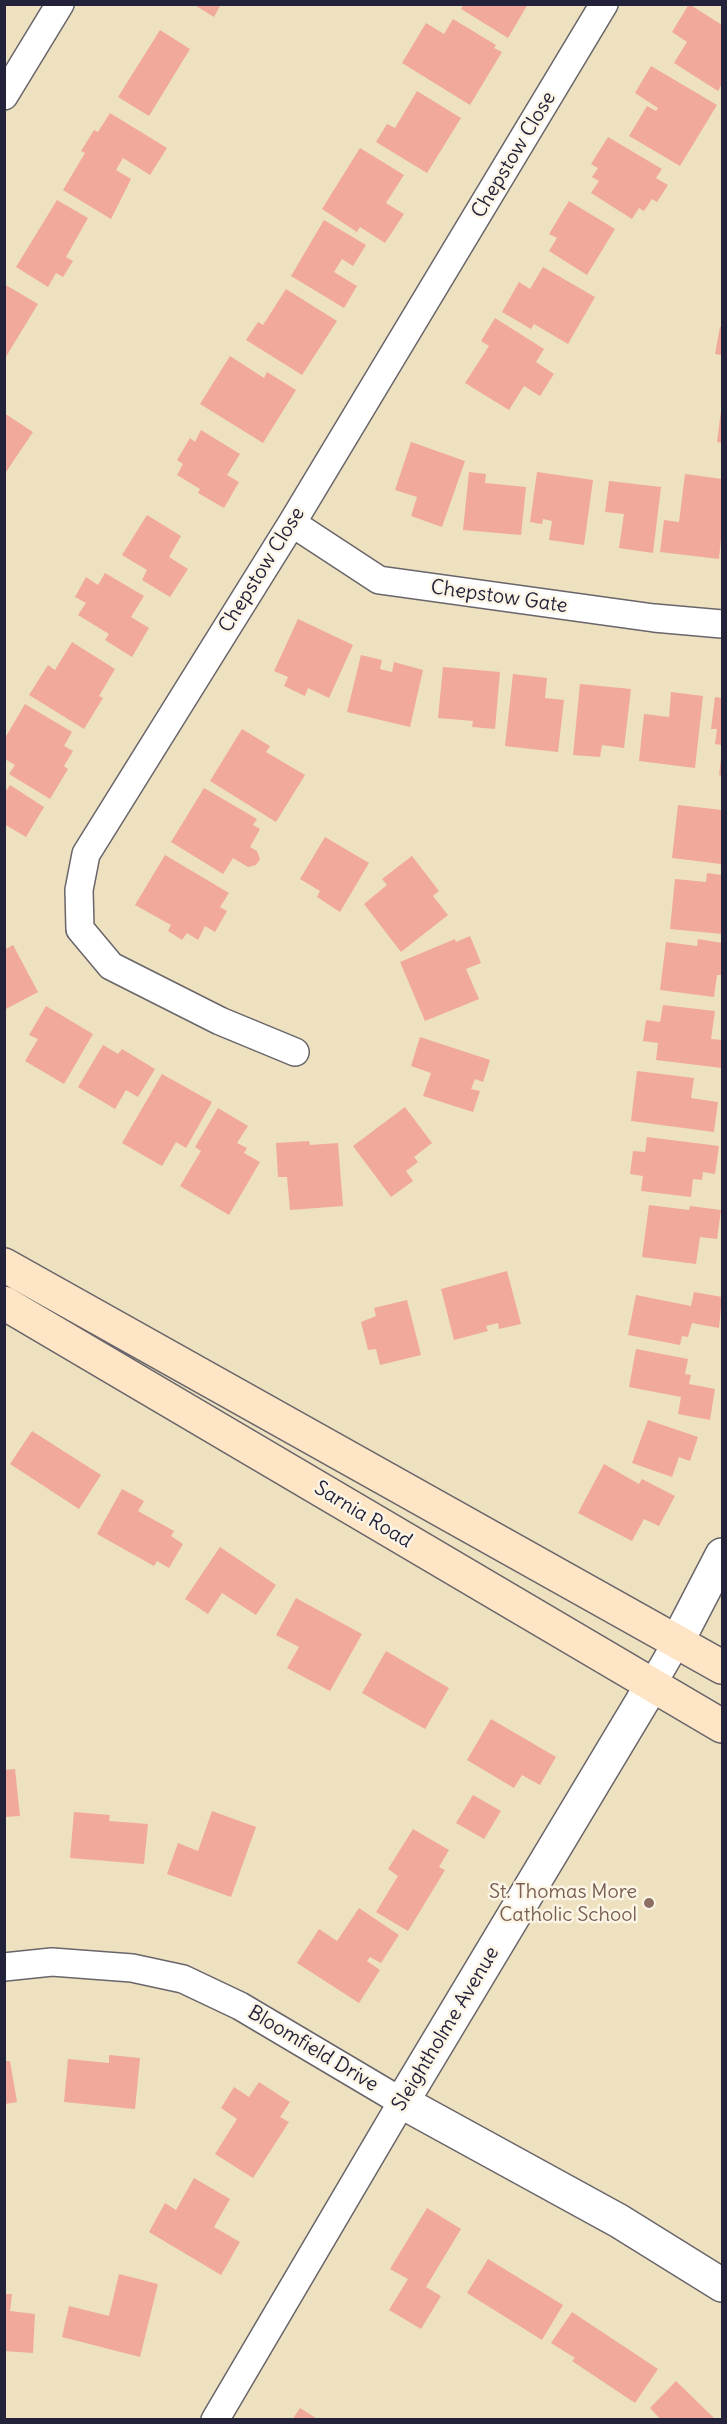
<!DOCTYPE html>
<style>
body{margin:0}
#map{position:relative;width:727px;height:2424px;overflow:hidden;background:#ede1c0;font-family:Delius,sans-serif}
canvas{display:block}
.frame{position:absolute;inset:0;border:6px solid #22223b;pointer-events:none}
</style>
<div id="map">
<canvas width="727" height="2424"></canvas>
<div class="frame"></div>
</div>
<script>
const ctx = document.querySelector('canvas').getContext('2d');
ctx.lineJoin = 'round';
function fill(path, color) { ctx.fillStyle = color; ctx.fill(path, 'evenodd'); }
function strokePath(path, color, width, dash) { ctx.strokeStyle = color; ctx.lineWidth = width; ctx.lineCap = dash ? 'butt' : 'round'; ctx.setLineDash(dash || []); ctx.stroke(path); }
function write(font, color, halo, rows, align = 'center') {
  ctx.font = font + ' Delius,sans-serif'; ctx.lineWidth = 5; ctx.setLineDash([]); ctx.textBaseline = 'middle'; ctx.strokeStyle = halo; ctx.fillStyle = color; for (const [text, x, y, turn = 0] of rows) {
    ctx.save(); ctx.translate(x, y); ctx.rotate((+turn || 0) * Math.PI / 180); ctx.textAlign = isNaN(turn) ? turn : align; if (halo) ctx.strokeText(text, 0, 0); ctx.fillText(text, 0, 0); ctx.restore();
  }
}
fill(new Path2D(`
 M193,4H221L214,17Z
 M464,4H528L508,38L461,9Z
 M689,4L722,25V84L718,91L674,63L687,42L672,32Z
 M453,19L496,45L494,48L502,52L470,105L402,63L426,23L444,34Z
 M160,30L190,49L149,116L118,97Z
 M651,66L717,105L680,166L629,136L647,106L656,111L658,108L635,93Z
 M417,91L461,118L427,173L376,142L387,124L395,128Z
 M110,113L167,148L150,175L123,158L116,170L131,179L111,219L63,190L85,153L81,151L94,130L98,132Z
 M608,137L662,169L656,178L668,185L657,202L652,199L644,211L639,208L632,219L591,193L599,181L592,177L598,168L591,164Z
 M360,148L404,175L386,203L404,214L385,243L360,227L357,232L322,209Z
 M57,200L88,218L66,257L73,261L63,277L56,273L48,287L16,267Z
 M569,201L615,229L587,275L549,251L557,238L549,234Z
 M324,220L366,245L353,266L342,259L334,272L357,286L344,308L291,276Z
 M543,267L595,297L568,344L534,324L531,329L502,312L519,282L530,289Z
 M4,284L38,304L4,360Z
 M286,289L337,321L302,375L246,340L258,322L263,325Z
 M495,318L544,349L536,362L554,374L540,396L524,386L509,410L465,383L489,346L481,341Z
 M720,327H722V355L715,354Z
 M230,356L264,378L267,372L296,390L263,443L200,404Z
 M721,411H722V443L717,442Z
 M4,413L33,432L4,475Z
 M201,430L240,454L227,475L239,482L224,508L198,493L200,489L177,475L183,464L177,460L190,438L195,442Z
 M411,442L465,461L442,527L411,516L417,497L395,490Z
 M469,472L486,474L485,483L526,487L521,535L463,530Z
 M537,472L593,480L584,545L549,540L552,521L543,519L542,524L530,522Z
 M685,474L722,479V528L719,559L660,552L664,520L679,522Z
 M609,481L661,487L653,553L619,548L624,514L605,512Z
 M147,515L181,536L169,557L188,569L170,597L142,580L147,570L122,555Z
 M105,573L144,596L131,617L149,628L132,657L105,640L109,634L78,615L86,603L75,597L86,577L98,585Z
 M298,619L353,645L329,698L308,688L305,696L284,686L288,677L274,671Z
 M72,642L115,669L99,696L103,698L84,729L29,695L48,665L55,670Z
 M361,655L382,660L380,669L392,672L394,662L423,670L410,727L347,712Z
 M443,667L500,672L495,729L472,727L473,721L438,718Z
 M513,674L547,678L545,698L564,700L558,752L505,746Z
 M580,684L631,689L624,748L602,745L600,757L573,755Z
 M671,692L703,696L695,768L639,761L644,714L669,717Z
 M715,697L722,698V745L715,744L717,729H711Z
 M25,704L72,732L64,746L73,751L64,766L68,769L50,799L9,774L15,765L5,759V738Z
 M242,729L270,746L266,752L305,775L276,822L210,781Z
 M721,758H722V776L719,775Z
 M10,785L44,807L26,837L4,824V788L7,790Z
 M204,788L257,819L253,825L260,829L250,847L257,851L260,859L256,865L248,867L233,858L223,874L171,842Z
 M678,805L722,810L721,864L672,858Z
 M325,837L369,863L340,912L317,897L320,891L300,879Z
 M165,855L229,893L220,907L227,911L215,932L205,926L198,940L187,933L182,940L168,931L171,925L135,905Z
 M412,856L439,891L433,896L448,915L401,952L364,904L387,885L382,879Z
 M707,873L722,875V934L670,929L675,879L706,882Z
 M470,936L481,963L466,969L479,999L425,1021L400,962L455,939L456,942Z
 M698,939L722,943V975H717L714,997L660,990L666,942L697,946Z
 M13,945L38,992L4,1010V950Z
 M663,1005L715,1011L711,1039L722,1040V1068L656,1060L658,1043L643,1041L646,1020L660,1022Z
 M46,1006L93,1034L64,1084L25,1061L38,1039L29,1035Z
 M420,1037L490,1060L483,1082L475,1079L471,1089L480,1091L473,1112L423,1096L431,1073L411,1066Z
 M103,1045L118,1054L122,1049L155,1069L138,1097L126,1090L115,1109L78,1087Z
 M637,1071L694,1078L691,1098L718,1102L714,1132L631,1121Z
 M162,1074L212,1102L186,1148L176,1142L162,1166L122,1143Z
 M405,1107L432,1143L414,1157L418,1162L406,1171L413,1181L391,1197L353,1146Z
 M218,1108L248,1126L237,1143L247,1148L244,1153L260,1162L229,1215L180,1186L201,1151L195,1147Z
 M647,1137L719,1146L715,1174L703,1172L702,1180L693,1179L691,1197L641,1191L643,1176L630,1174L633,1151L645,1152Z
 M309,1141L310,1145L338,1143L343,1206L290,1210L287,1177H278L276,1143Z
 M649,1205L689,1210L690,1206L721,1210L717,1239L700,1237L696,1264L642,1257Z
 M507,1271L521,1324L499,1329L498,1323L486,1326L488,1331L454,1340L441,1289Z
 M694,1292L722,1297L719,1328L692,1323L688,1337L682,1336L680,1345L628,1335L636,1295L691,1306Z
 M407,1300L421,1355L380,1365L376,1349L368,1350L361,1322L376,1316L374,1308Z
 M636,1349L688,1359L685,1374L691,1375L689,1384L715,1389L710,1420L678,1414L681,1397L629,1387Z
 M648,1420L698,1437L690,1461L679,1457L672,1477L632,1463Z
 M32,1431L101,1475L79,1509L10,1464Z
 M604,1464L639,1484L642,1479L675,1496L659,1526L644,1519L632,1541L578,1513Z
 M122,1489L144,1501L138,1511L174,1531L171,1536L183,1544L169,1568L157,1561L154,1566L97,1534Z
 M220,1547L276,1585L256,1615L222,1593L208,1614L185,1599Z
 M296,1598L362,1634L330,1691L287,1668L299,1647L276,1635Z
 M386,1651L449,1688L425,1729L362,1693Z
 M491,1719L556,1757L540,1785L522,1775L514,1788L467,1760Z
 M15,1769L20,1816L4,1817V1770Z
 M473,1795L501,1811L484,1839L456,1823Z
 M212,1811L256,1827L231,1897L167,1874L178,1843L198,1851Z
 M74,1812L110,1815L109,1821L148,1824L144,1864L70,1858Z
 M413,1829L449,1850L439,1867L445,1870L408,1931L376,1912L398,1876L388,1869Z
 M359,1908L399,1935L381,1963L370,1957L367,1961L380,1970L359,2003L297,1963L319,1929L337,1941Z
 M109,2055L140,2058L135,2109L64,2102L68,2059L109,2063Z
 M5,2061H10L17,2102L5,2104Z
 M259,2082L290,2102L280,2117L289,2122L253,2178L215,2154L237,2119L221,2108L234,2087L249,2097Z
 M194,2178L230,2199L214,2227L240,2242L221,2275L149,2232L165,2203L176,2210Z
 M427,2208L461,2229L426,2287L441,2296L421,2329L389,2310L408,2279L390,2269Z
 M488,2259L563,2305L542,2340L467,2293Z
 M119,2274L158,2284L140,2357L62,2337L69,2306L109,2316Z
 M4,2294H12L10,2311L35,2314L33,2353L4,2351Z
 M572,2312L658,2369L635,2403L572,2361L575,2358L551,2343Z
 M676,2381L716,2420H661L650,2408Z
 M300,2408L319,2420H292Z`), '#f1a99c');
const minor = new Path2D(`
 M4,96L60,4
 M292,523L379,580L654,618L722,624
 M295,1052L220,1021L111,966L80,929L79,890L86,854L292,523L604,4
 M652,1685L678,1640
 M4,1967L52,1962L132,1968L183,1979L240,2006L402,2102L215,2420`);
const tertiary = new Path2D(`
 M678,1640L722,1555
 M652,1685L402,2102L619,2221L722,2285`);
const secondary = new Path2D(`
 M4,1265L722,1667
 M4,1303L722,1726`);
strokePath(minor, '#69656a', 30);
strokePath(tertiary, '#69656a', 36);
strokePath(secondary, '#69656a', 36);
strokePath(minor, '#fff', 27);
strokePath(tertiary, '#fff', 33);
strokePath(secondary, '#fde5c5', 33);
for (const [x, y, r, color] of [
 [649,1903,6,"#8d6e63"]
]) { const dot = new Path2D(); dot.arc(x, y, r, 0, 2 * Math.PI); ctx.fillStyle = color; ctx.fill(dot); strokePath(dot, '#fcf5e5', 2); }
write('20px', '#22223b', '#fcf5e5', [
 ["Chepstow Close",514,155,-59],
 ["Chepstow Close",262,570,-58],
 ["Chepstow Gate",499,597,8],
 ["Sarnia Road",363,1515,31],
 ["Sleightholme Avenue",446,2029,-59],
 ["Bloomfield Drive",313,2049,31]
]);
write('20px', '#785e54', '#fcf5e5', [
 ["St. Thomas More",637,1892],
 ["Catholic School",637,1915]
], 'right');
</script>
